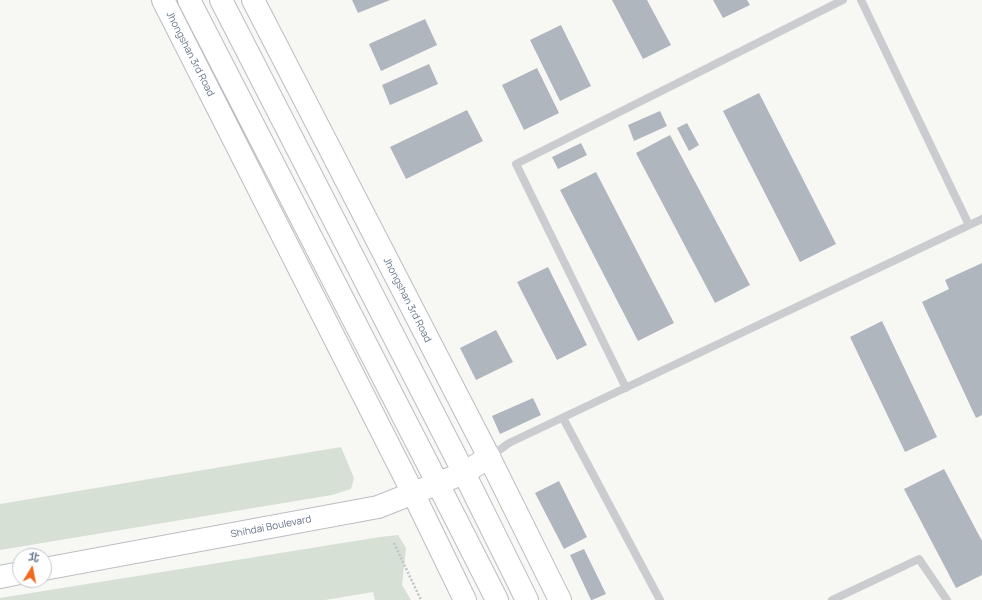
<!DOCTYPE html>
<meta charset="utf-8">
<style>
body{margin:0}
#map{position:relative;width:982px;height:600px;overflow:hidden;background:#f7f7f4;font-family:Manrope,"Noto Sans TC",sans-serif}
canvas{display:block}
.north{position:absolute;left:12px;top:548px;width:40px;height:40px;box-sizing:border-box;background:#fff;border:1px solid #c1c7cf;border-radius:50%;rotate:10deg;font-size:11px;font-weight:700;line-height:16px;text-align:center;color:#647387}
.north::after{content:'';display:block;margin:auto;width:14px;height:18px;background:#ef681c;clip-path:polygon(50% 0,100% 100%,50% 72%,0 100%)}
</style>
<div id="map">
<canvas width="982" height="600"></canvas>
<div class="north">北</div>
</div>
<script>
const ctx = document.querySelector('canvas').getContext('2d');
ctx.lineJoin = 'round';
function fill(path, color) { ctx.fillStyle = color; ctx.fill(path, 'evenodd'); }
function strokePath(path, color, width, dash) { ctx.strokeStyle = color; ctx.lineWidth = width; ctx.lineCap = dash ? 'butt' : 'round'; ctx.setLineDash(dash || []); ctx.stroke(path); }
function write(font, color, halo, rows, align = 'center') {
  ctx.font = font + ' Manrope,sans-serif'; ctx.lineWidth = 4; ctx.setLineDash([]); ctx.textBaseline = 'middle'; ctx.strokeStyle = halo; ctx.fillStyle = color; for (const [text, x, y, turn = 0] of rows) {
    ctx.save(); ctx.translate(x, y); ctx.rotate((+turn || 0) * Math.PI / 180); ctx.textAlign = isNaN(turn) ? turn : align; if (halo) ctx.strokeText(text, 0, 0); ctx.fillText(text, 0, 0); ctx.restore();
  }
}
fill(new Path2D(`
 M341,447L354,478L351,489L332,495L0,550V504Z
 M398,535L406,548L402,585L411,600H375L373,592L325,600H0V598L380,537Z`), '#d7e0d5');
fill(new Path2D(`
 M352,0H390L358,13Z
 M612,0H647L671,45L643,59Z
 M713,0H747L750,5L723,18Z
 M425,19L437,45L381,71L369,44Z
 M561,25L591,86L560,101L530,40Z
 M429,64L438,84L390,105L382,85Z
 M537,68L559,113L524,130L502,85Z
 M759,93L836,244L800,262L723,111Z
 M467,110L483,141L406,179L390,147Z
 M660,111L667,126L634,141L628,125Z
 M687,123L699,145L689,151L677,128Z
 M670,135L750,285L715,303L636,153Z
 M581,143L587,155L558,169L552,157Z
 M596,172L674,323L638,341L560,190Z
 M982,263V415L976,418L922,302L949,289L945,280Z
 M548,267L587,345L557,360L517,282Z
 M882,321L937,437L905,452L850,337Z
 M496,330L513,362L476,380L460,348Z
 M533,398L541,415L500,434L492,416Z
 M944,469L982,541V575L956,588L904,489Z
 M559,481L587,537L564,549L535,493Z
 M584,549L606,594L592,600H591L570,555Z`), '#b0b6bd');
const secondary = new Path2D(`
 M44,569L378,507L464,473L489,457
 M0,577L20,573`);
const primary = new Path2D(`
 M163,0L413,493L465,600
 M189,0L438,484L497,600
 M221,0L464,473L527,600
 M253,0L489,457L560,600`);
strokePath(secondary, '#bbbfc4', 24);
strokePath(primary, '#babdc2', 24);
strokePath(new Path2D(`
 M394,543L421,600`), '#c0c2c5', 2.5, [2, 2]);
strokePath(new Path2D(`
 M861,0L969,225
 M626,388L516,164L843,0
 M563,418L660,600
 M490,457L509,443L982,219
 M832,600L919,559L947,600`), '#caccd0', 8);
strokePath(secondary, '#fff', 22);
strokePath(primary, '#fff', 22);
write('10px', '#647387', '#fff', [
 ["Jhongshan 3rd Road",190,54,63],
 ["Jhongshan 3rd Road",407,300,63],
 ["Shihdai Boulevard",271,527,-11]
]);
</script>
